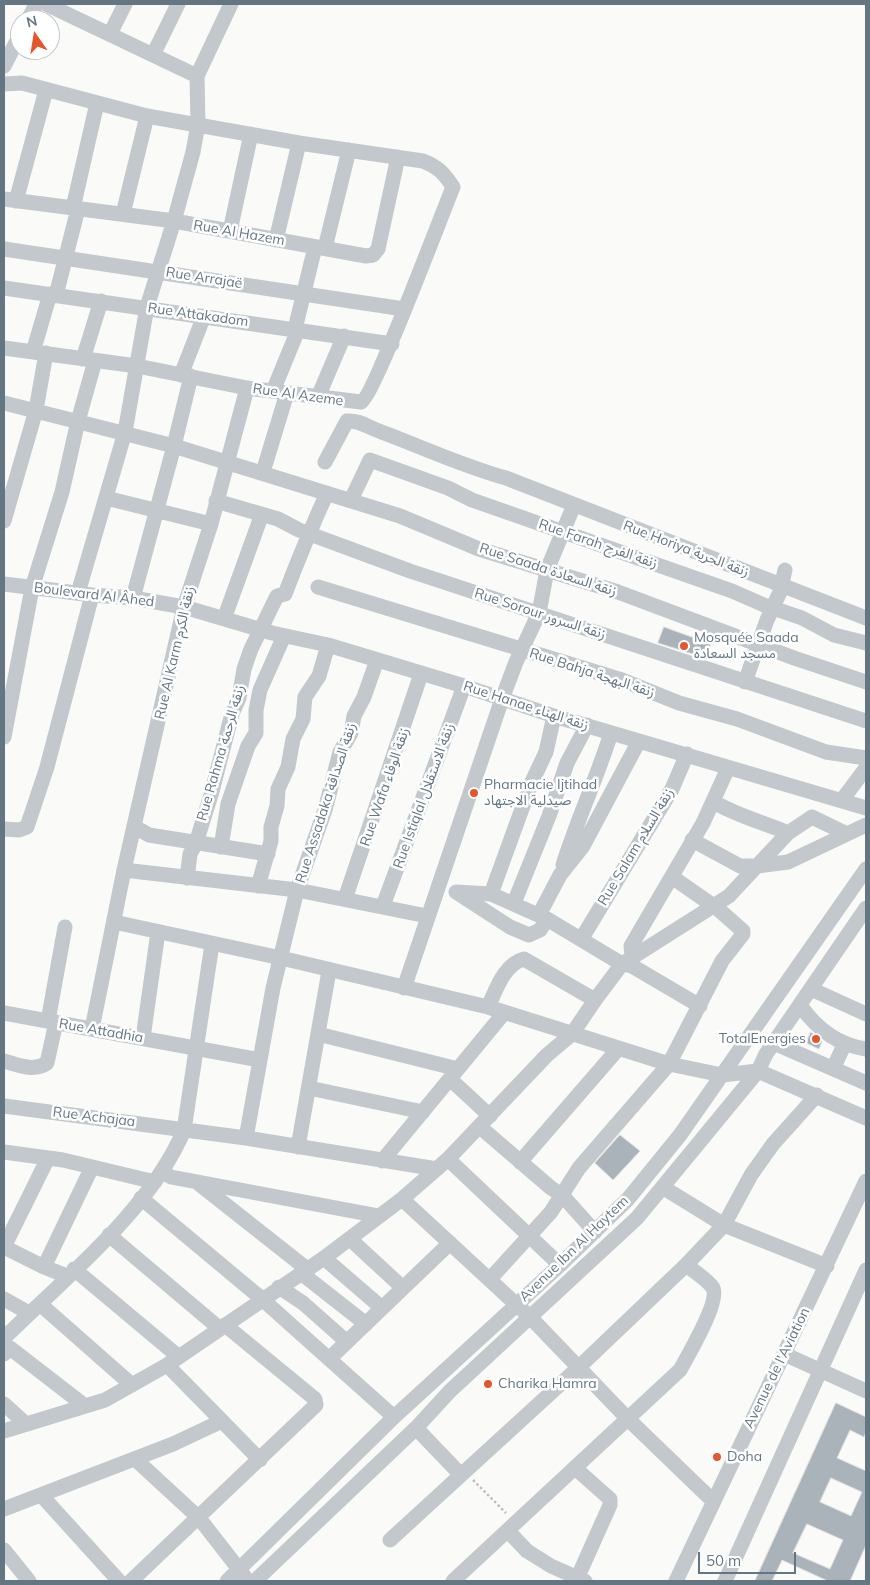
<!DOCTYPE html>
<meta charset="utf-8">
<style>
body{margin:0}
#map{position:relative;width:870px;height:1585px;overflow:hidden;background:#fafaf8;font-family:Mulish,sans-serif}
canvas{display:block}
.frame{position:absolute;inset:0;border:5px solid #657683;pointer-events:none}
.north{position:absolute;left:10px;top:10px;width:50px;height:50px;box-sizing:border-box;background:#fff;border:1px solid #c1c8cd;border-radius:50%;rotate:347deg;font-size:14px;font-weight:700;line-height:20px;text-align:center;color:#657683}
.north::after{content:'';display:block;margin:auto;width:18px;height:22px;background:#e4572e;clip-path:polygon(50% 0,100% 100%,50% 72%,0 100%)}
.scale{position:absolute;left:698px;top:1552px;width:98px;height:22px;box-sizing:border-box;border:2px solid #657683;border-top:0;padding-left:6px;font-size:15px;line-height:18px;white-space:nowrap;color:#657683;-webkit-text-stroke:4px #fff;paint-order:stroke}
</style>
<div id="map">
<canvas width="870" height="1585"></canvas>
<div class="frame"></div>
<div class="north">N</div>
<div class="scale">50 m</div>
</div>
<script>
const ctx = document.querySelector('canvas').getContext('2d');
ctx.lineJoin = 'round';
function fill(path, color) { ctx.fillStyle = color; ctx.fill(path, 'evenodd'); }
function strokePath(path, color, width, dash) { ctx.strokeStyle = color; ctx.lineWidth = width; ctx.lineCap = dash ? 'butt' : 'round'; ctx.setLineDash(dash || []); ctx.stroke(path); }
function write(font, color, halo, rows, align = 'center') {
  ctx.font = font + ' Mulish,"Noto Sans Arabic",sans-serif'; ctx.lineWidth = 5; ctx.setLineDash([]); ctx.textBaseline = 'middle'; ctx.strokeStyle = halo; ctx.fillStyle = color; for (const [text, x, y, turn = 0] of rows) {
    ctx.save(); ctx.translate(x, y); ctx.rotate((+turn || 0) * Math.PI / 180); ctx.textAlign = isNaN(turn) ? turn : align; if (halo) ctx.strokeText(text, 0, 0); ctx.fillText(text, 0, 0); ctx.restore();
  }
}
const building = new Path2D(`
 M664,627L711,644L706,658L658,643Z
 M811,1032L822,1041L819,1049L806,1043Z
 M620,1135L640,1151L613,1180L595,1163Z
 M836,1403L866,1417V1431L864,1437L850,1430L837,1458L866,1471V1545L850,1581H828L782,1560L772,1581H755ZM831,1478L862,1492L851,1516L820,1502ZM807,1524L843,1540L830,1569L793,1553Z`);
fill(building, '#aab3b9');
strokePath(building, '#dcdcda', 1);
strokePath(new Path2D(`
 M473,1480L506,1513`), '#bbbfc2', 2.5, [2.5, 2.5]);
strokePath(new Path2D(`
 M46,4L197,76
 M28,20L36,4
 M110,34L125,4
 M153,55L178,4
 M4,66L20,35
 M4,84L22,83L147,116L299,143L423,161C438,167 444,173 453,187C442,214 373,397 361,402L247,388L137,366L4,348
 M4,199L174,221L366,256L373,255L378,249L398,157
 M16,201L46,90
 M73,208L97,103
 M123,214L147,116
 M230,231L251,134
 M276,240L299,143
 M325,248L349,150
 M4,249L404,309
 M4,288L392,344
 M56,295L78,209
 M295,329L315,247
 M33,352L50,294
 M83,359L101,301
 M181,375L204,316
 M273,391L298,330
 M318,397L344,336
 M4,403L174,446L400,516L479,549L618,592L794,658L866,682
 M325,462L347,421C359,420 368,427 379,431C422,447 462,466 506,478L866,618
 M263,472L287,393
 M106,498L211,524
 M351,500L370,460L448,488L472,500L732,591L764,605L802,618L834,635L866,643
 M216,501L278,519L299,530L410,571L866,721
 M4,521L36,410L46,353
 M4,584L92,595L133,598L184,607L272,633L328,645L464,686L554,716L866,808
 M318,587L622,680L679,703L737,719L826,752L866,758
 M78,593L125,432L147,307L174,221L193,152L198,124L197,76L231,4
 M133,598L174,446L191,376
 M224,619L262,514
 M745,682L767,620L780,592L785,570
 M4,737L32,588L62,492L78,421L95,361
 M842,800L866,768
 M714,802C737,816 763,822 788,833
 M135,827L149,835L268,854
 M4,829L19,830L27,827L47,767L92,595
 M692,840L740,866H757L788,833L812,817L847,834
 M221,847L228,804L248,746L256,733V710L260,690L284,636
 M563,865C577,820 597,778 611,733
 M124,870L297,890L427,916
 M187,878L190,854L196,843L211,795L232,714L239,698L244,669L251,649L277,596L285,594C298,560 312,526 327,493
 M258,886L271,841V827L277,806L278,789L288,767L293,739L303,719L305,697L319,676L328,645
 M456,892L510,927L529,935L540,930L547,919L622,964L632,966L700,1006
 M456,892L491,894L547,919
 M491,894L531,784L546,752L554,716
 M345,899L421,674
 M514,903L549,816L567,763L587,725
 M383,906L464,686
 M539,915L560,875L583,846L639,741
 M114,922L281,958L488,1007L669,1064L722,1075L758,1071L866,1118
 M582,938L672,789L687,754
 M632,956L631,946L703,823L728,768
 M404,988L502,699L516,662L539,613L547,570L574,505
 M811,989L866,1014
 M800,1005C816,1028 838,1045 866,1049
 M488,1007C496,990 504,964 524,959L595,1000L622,964L729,896L757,866L788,862L866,825
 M4,1013L260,1060
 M48,1021L65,927
 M92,1029L124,870L184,607L211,524L247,388
 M318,1034L458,1069
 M143,1038L158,932
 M774,1043L866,1083
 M4,1061C18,1065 34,1072 47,1063L56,1022
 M833,1069L845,1043
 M450,1079L490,1116
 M309,1088L423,1112
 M4,1106L246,1138L437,1169
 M480,1127L551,1188L562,1195L595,1232
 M246,1138L273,988L297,890L325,810L340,752L351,733L354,716L364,697L377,660
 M298,1147L329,971
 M4,1152L63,1160L155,1182
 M448,1159L560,1265
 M382,1161L504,1013
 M520,1162L618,1049
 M163,1172L171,1177L379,1216
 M198,1183L307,1269
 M664,1188L724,1225L827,1266
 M141,1198L262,1299L394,1417
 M402,1199L531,1318L628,1419L713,1501
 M109,1235L219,1328
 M350,1239L403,1288
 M4,1247L48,1158
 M4,1247L44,1267L67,1276
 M324,1258L382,1308
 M44,1267L92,1167
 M74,1269L179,1357
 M301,1273L366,1324
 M490,1279L551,1212L579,1168L669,1064L722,961L743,934V931L718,909L672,877
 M279,1287L303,1303L347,1342
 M4,1299L29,1313
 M40,1304L132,1385
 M4,1338C65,1278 151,1209 184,1130L212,944
 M4,1354L10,1348L85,1406
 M784,1354L866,1391
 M329,1359L450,1243
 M167,1365L222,1421
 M4,1404L26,1424
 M416,1428L461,1475
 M4,1431L105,1400L167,1365L324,1258L402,1199L448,1159L547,1055L572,1034L595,1000
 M135,1459L199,1518L245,1577
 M575,1468L610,1499V1505L576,1581
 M42,1496L119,1581
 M4,1509L173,1444L222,1421L260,1460
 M508,1531L527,1551L551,1566L585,1581
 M390,1540L578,1368L686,1265L724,1225L751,1175L773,1144L817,1095
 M4,1550L29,1581
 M131,1581L316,1405L315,1399L225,1325
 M227,1581L394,1417L560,1265L628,1199L680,1135L866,869
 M255,1581L416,1428L450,1391L637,1218L758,1071L766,1054L866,908
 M453,1581L680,1370C687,1357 720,1302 713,1288C708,1280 694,1271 686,1265
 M676,1581L866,1181
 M725,1581L866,1270`), '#c3c8cc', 15);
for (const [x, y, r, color] of [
 [684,646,5,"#e4572e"],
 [474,793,5,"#e4572e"],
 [816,1039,5,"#e4572e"],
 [488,1384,5,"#e4572e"],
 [717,1457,5,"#e4572e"]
]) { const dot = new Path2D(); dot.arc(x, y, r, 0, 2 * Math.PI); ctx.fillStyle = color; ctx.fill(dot); strokePath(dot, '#fff', 2); }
write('14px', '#657683', '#fff', [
 ["Rue Al Hazem",239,233,10],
 ["Rue Arrajaë",204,278,9],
 ["Rue Attakadom",198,315,8],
 ["Rue Al Azeme",298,395,8],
 ["Rue Farah زنقة الفرح",598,544,19],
 ["Rue Horiya زنقة الحرية",686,549,21],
 ["Rue Saada زنقة السعادة",548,570,18],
 ["Boulevard Al Âhed",94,595,7],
 ["Rue Sorour زنقة السرور",540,614,18],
 ["Rue Al Karm زنقة الكرم",175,653,-77],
 ["Rue Bahja زنقة البهجة",592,673,18],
 ["Rue Hanae زنقة الهناء",526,706,18],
 ["Rue Rahma زنقة الرحمة",221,753,-74],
 ["Rue Wafa زنقة الوفاء",385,787,-71],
 ["Rue Istiqlal زنقة الاستقلال",424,796,-70],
 ["Rue Assadaka زنقة الصداقة",326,803,-72],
 ["Rue Salam زنقة السلام",636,847,-59],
 ["Rue Attadhia",101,1031,10],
 ["Rue Achajaa",94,1117,7],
 ["Avenue Ibn Al Haytem",574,1249,-44],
 ["Avenue de l'Aviation",777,1368,-64]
]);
write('14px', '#657683', '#fff', [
 ["Mosquée Saada",694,638],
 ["مسجد السعادة",694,654],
 ["Pharmacie Ijtihad",484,785],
 ["صيدلية الاجتهاد",484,801],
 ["TotalEnergies",806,1039,"right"],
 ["Charika Hamra",498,1384],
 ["Doha",727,1457]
], 'left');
</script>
